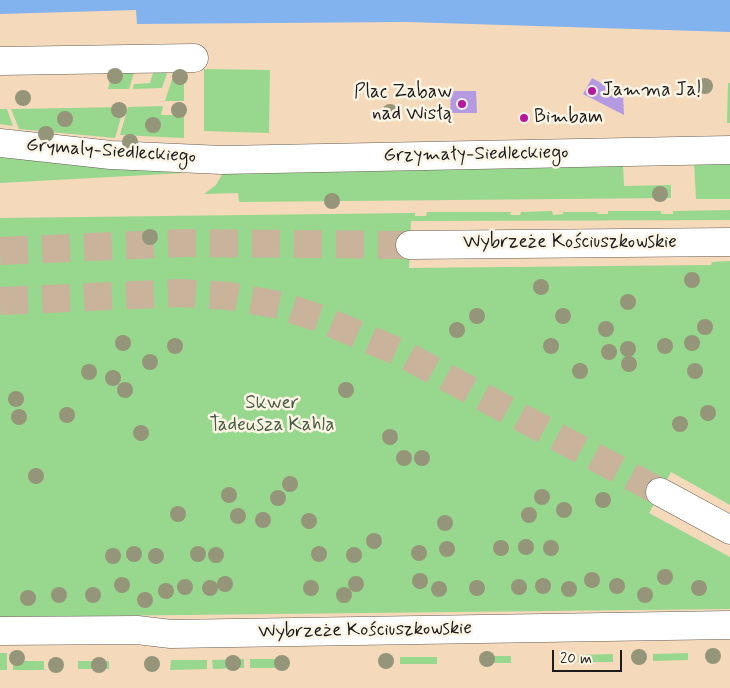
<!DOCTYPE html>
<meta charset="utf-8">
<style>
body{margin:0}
#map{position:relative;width:730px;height:688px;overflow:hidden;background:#f4d9bb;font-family:Mynerve,sans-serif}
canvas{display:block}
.scale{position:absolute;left:552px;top:650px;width:70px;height:22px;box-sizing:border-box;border:2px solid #1c1c1c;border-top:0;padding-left:6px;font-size:15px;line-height:18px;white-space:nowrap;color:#1c1c1c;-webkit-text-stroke:4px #fcf5e5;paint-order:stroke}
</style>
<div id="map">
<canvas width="730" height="688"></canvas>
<div class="scale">20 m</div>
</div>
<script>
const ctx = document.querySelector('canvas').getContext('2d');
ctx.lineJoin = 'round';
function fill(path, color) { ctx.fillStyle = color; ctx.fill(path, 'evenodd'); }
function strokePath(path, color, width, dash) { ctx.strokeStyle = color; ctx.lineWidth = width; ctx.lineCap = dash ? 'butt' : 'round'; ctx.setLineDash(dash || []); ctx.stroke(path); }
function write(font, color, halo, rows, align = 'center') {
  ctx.font = font + ' Mynerve,sans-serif'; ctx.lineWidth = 5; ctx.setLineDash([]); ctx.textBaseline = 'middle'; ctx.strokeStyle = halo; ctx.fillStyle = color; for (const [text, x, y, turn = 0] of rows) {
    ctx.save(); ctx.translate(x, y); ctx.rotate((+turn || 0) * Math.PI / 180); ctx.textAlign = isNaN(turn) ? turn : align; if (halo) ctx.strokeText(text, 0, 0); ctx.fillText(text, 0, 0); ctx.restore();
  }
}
fill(new Path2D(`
 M204,69L270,70L269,133L204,131Z
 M112,73H134L129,89H108Z
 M153,73H167L162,88L133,89L134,84L150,83Z
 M174,73H184V101H165Z
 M728,83H730V123H727Z
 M163,106L161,115H184V138L120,135L128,107Z
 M124,107L115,138L19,129L11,109Z
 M0,109H7L13,126L0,124Z
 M0,157L184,169V173L0,183Z
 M730,162V199H696L694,163Z
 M623,165L624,186L671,185V198L239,202L238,193L204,194L216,185L224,171Z
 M730,210V220L411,221L409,268L711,265L712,262L730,261V505L671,472L649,513L730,557V609L0,617V218L410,213H415V216H426L427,212H510L511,215H520L521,212L552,211L553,215L563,214V212H597L598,214H608V211H661V214H673V211Z
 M0,653H7V670H0Z
 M13,653L22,661H44V670H13Z
 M688,653V660L653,661V654Z
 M613,654V662H578V655Z
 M480,656H511V663H480Z
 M400,657H437V664H400Z
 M244,659V668L213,669L212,660Z
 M250,659H288V668H250Z
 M171,660H207V669L170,670Z
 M78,661H109V669H78Z`), '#98d88e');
fill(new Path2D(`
 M0,0H730V32L407,22L137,24L136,10L0,14Z`), '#82b3ee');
fill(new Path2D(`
 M592,78L623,95L624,115L583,94Z
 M451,91H476L477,113H450Z`), '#b49ae0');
strokePath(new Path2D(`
 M0,251L183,243L410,245
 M0,301L181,293L229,296L279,305L319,318L401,353L660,492`), '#c9b39b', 28, [28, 14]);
const minor = new Path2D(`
 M0,61L194,58
 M0,143L111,155L222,160L730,150
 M0,631L137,630L171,634L730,625`);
const major = new Path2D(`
 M410,245L730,242
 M660,492L730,530`);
strokePath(minor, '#685e54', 29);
strokePath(major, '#685e54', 29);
strokePath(minor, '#fff', 28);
strokePath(major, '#fff', 28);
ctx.fillStyle = '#95957a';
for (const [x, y] of [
 [115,76],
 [180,77],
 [705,86],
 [23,98],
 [119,110],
 [179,110],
 [390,112],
 [65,119],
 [153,125],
 [46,134],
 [130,142],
 [660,194],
 [332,201],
 [150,237],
 [692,280],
 [541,287],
 [628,302],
 [477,316],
 [563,316],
 [705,327],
 [606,329],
 [457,330],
 [123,343],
 [692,343],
 [175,346],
 [551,346],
 [665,346],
 [628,349],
 [609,352],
 [150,362],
 [629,364],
 [580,371],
 [695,371],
 [89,372],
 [113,378],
 [125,390],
 [346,390],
 [16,399],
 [708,413],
 [67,415],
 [19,417],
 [680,424],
 [141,433],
 [390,437],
 [404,458],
 [422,458],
 [36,476],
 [290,484],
 [229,495],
 [542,497],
 [278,498],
 [603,500],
 [564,510],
 [178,514],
 [529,515],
 [238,516],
 [263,520],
 [309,521],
 [445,523],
 [374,541],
 [526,547],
 [501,548],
 [551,548],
 [447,549],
 [419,553],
 [134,554],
 [198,554],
 [319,554],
 [216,555],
 [354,555],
 [113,556],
 [156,556],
 [665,577],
 [592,580],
 [420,581],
 [225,584],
 [356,584],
 [122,585],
 [543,586],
 [617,586],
 [185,587],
 [519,587],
 [210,588],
 [311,588],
 [477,588],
 [699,588],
 [439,589],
 [569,589],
 [166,591],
 [59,595],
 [93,595],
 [344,595],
 [645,595],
 [28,598],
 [145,600],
 [713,656],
 [639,657],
 [17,658],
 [487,659],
 [386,661],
 [233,663],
 [282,663],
 [152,664],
 [56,665],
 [99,665]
]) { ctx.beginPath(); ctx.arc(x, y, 8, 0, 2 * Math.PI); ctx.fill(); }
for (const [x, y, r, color] of [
 [592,91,5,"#b5179e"],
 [462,104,5,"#b5179e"],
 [524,118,5,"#b5179e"]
]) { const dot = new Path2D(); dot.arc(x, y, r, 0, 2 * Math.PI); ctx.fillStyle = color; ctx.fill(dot); strokePath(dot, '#fcf5e5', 2); }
write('19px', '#1c1c1c', '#fcf5e5', [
 ["Jamma Ja!",602,91],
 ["Plac Zabaw",452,93,"right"],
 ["nad Wisłą",452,115,"right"],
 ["Bimbam",534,118]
], 'left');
write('19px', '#1c1c1c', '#fcf5e5', [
 ["Grymaly-Siedleckiego",111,152,4],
 ["Grzymały-Siedleckiego",476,155,-1],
 ["Wybrzeże Kościuszkowskie",570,243],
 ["Wybrzeże Kościuszkowskie",365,631,-1]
]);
write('19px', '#475e44', '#fcf5e5', [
 ["Skwer",272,404],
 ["Tadeusza Kahla",272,426]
]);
</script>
